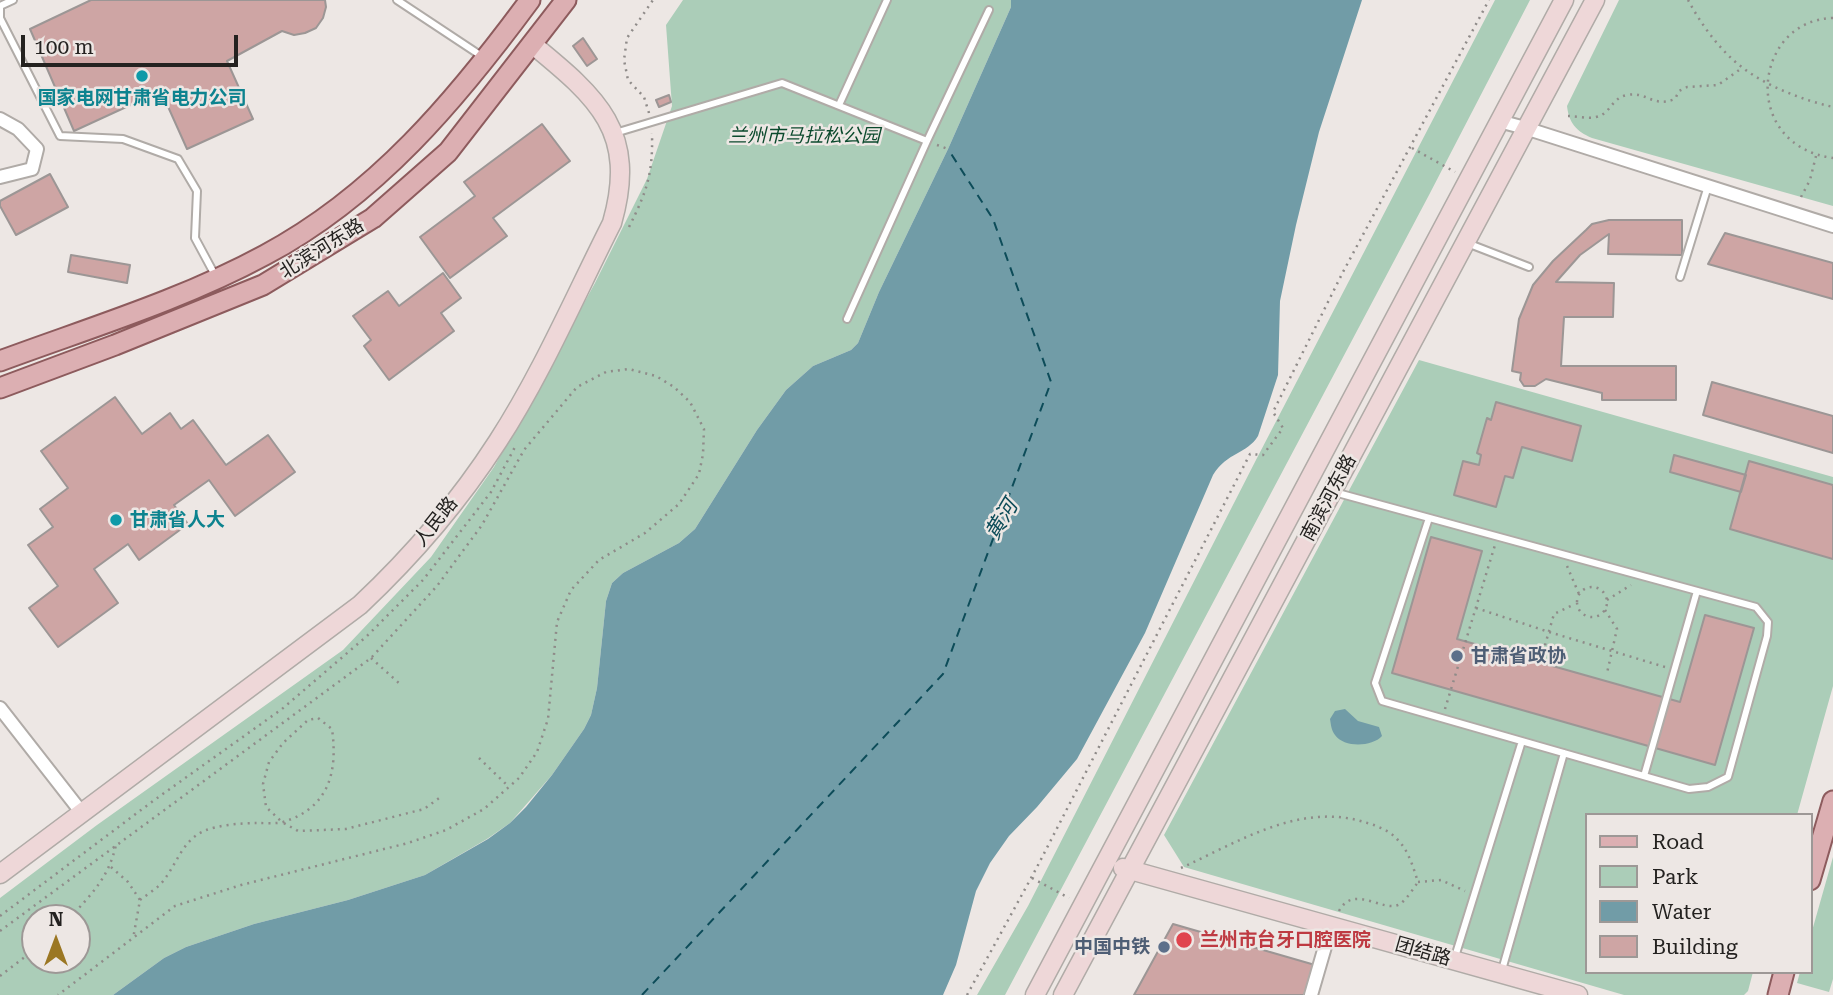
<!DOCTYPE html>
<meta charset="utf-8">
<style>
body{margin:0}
#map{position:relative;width:1833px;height:995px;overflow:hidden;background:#ede7e4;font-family:"Roboto Serif",serif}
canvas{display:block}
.legend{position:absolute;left:1585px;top:813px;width:228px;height:161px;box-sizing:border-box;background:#ede7e4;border:2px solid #9d9896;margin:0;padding:9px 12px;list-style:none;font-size:21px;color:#242220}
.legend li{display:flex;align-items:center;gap:14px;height:35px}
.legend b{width:35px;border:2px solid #9d9896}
.north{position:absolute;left:21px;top:904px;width:70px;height:70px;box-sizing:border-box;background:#ede7e4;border:2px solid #9d9896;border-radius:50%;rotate:0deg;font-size:19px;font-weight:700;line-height:28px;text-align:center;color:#242220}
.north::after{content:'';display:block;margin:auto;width:24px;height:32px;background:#9b7723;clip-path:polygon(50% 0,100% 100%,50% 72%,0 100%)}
.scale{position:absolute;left:21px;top:35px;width:217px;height:32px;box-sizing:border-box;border:4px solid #242220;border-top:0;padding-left:9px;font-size:21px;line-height:24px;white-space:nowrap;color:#242220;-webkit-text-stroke:5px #ede7e4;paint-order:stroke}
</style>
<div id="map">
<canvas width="1833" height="995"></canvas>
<ul class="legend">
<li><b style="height:9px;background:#dcafb2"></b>Road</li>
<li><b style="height:19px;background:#abcdb8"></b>Park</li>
<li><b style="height:19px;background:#719ca7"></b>Water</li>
<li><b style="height:19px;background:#cea5a4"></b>Building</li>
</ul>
<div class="north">N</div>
<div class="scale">100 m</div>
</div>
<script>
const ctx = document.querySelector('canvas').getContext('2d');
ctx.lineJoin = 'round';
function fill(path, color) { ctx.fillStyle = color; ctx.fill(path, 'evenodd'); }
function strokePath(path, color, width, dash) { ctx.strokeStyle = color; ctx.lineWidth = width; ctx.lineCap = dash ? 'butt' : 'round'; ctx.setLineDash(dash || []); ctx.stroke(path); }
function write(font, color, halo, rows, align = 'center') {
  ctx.font = font + ' "Roboto Serif","Noto Sans SC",serif'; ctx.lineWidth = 5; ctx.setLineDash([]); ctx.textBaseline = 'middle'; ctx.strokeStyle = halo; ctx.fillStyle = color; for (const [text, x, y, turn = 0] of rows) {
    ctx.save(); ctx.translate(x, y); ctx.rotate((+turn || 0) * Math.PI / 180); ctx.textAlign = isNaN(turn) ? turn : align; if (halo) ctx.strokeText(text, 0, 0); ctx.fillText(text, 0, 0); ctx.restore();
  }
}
fill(new Path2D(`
 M683,0H1011V7L948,149L879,292L858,343L851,350L813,366L786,390L757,430L695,529L679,543L623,573L612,583L606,601L597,688L591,715L584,729L552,775L510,823L487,839L425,875L348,900L254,924L186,947L164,958L113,995H0V898L97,825L343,650L431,557L494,467L595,283L647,179L672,106L666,25ZM35,918H77V960H35Z
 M1495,0H1530L1429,195L1005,995H977L1028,906L1257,458Z
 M1619,0H1833V206L1592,138C1576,131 1569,123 1567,106Z
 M1419,360L1833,477V686L1797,815H1586V972H1753L1748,991L1744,995H1624L1184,867L1164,835Z
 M1833,857V979L1829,992L1797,983L1800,972H1810V938Z`), '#abcdb8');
fill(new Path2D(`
 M1011,0H1362L1319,132L1296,225L1280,301L1278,375L1258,436C1247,454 1227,452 1213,475L1145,633L1077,759L1037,807L1009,836L990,863L976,891L956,965L943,995H113L164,958L186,947L254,924L348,900L425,875L488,839L510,823L526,807L552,775L584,729L591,715L597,688L606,601L612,583L623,573L679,543L695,529L757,430L786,390L813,366L851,350L858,343L879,292L948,149L1011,7Z
 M1345,709L1358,721L1379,727L1382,736C1372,747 1344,748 1335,735C1331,730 1331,724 1330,719L1335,711Z`), '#719ca7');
strokePath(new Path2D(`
 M642,995L943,674L1051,382L993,219L948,149`), '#0d4c59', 2, [9, 7]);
const building = new Path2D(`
 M91,0H325L326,7L323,18L316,28L305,33L294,35L282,31L227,61L253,119L187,149L161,91L74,131L30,29Z
 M583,38L597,59L587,66L573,46Z
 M669,95L671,102L659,107L656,100Z
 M542,124L570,161L493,218L507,236L450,278L420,237L475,196L464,182Z
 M50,174L68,207L16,235L0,206V201Z
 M1609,220H1682V255L1608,254L1609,234L1580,255L1556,282L1614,283L1613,317H1564L1561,366H1676V400H1602V393L1546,379L1535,386H1524L1520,380L1521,373L1512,371L1519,319L1533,285L1553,261L1586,230L1592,224Z
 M1725,233L1833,263V299L1708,264Z
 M71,255L130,265L127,283L68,272Z
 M443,273L461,298L441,313L454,331L389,380L364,346L371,340L353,316L388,291L399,306Z
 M1712,382L1833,416V453L1703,415Z
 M115,397L142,434L170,413L181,429L193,420L226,465L268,435L295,472L235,516L209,480L174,505L188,524L139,560L128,544L94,569L118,603L58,647L29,608L58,586L28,545L53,527L40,509L68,488L41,451Z
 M1496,402L1581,426L1572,461L1522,447L1513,478L1505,476L1496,507L1454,495L1463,461L1479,465L1481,455L1477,453L1487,418L1491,420Z
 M1674,455L1746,475L1741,492L1670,472Z
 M1749,461L1833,485V559L1730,529Z
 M1431,537L1482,551L1457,639L1680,702L1705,615L1754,628L1715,765L1392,673Z
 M1173,924L1315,965L1307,995H1134Z`);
fill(building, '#cea5a4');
strokePath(building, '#9c9695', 2);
const lane = new Path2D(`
 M13,0L0,6V18L60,136L123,139L178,159L197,191L195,238L216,277
 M397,0L483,57
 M839,105L887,0
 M615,133L782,83L927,141L847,319
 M927,141L989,10
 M1467,243L1529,267
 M1680,277L1708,186
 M1334,492L1756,607L1768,622L1767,636L1728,777L1708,787L1689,789L1382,701L1375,683L1429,518
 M1644,776L1697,591
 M1454,960L1522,741
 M1502,970L1564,753`);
const street = new Path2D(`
 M0,119L18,129L37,149L32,169L0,177
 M1499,121L1525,128L1833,226
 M0,708L82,813
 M1311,995L1331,926`);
const secondary = new Path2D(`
 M1123,868L1578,995
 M0,874L360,605C410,558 460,500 498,441C542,373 575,296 612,223C638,132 598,98 532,44
 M1035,995L1564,0
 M1063,995L1595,0`);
const primary = new Path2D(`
 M0,361C89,328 182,300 265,255C376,196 457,99 530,0
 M0,388L115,345L263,285L373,218L448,152L566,0
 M1810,880L1833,801
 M1778,995L1784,972`);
strokePath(lane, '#b0aba7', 10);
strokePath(street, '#b0aba7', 16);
strokePath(secondary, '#b0aba7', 21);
strokePath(primary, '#8d5b5d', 23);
strokePath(new Path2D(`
 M1688,0C1701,24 1720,51 1743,68C1768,87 1803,100 1833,107
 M1833,18C1753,20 1739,145 1833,158
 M649,113L644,97L628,80L624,60L627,38L653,0
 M1568,116C1577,116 1588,119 1596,117C1611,114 1611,98 1627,95C1647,91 1652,108 1675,99L1679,91L1687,87L1718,85L1742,68
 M937,145L948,149
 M1412,148L1455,172
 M1801,197L1810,180L1816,156
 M629,227C647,191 653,174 652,133
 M1567,566L1579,594
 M1577 602a15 15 0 1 1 30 0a15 15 0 1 1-30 0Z
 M1607,600L1631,585
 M1476,608L1549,632L1665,667
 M1605,610L1617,629L1607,673
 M1543,652L1554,614L1575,604
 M371,658L400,684
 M1445,709L1495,545
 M479,758L509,787
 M111,867L128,882L140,900L133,939
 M1181,868C1238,842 1300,802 1364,822C1375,825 1389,830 1397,839C1409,851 1413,867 1418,882
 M1032,878L1069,898
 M1418,882L1441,880L1465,891
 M140,900C148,894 158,888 164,880C177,863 183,840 204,831C218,825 241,823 257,823C265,823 275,824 283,822C329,808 338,772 332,729L318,718L308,720L283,743L269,762L263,784L266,807L282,822L298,831L346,829L424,809L442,796
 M1339,911C1354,883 1384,914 1400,904C1407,899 1413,889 1418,882
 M0,916L153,801L282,709L367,636L423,580L491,492L515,447
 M70,918C92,893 108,879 116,845
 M0,931L371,658L437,586L482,525L524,450L577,387L606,372L629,369L656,376L674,387L690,402L704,429L703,454L699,474L679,504L645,533L599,560L571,590L557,622L548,719L537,752L519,778L484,809L446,830L408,843L241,885L175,906L58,995
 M0,976L35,949
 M967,995L1036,869L1250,454L1263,455L1283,428L1273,412L1343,272L1489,0`), '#8f8b89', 2.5, [2, 5]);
strokePath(lane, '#fff', 6);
strokePath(street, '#fff', 12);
strokePath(secondary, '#eed7d8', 18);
strokePath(primary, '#dcafb2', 19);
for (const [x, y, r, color] of [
 [142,76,7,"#0f9aa8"],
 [116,520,7,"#0f9aa8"],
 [1457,656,7,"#5c6f8a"],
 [1184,940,9,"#e0444e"],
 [1164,947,7,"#5c6f8a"]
]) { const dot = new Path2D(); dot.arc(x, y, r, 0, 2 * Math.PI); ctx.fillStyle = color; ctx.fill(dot); strokePath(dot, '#ede7e4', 2.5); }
write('bold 19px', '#0d838f', '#ede7e4', [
 ["国家电网甘肃省电力公司",142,98],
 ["甘肃省人大",130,520,"left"]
]);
write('italic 19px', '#0b4a2d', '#ede7e4', [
 ["兰州市马拉松公园",804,136]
]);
write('19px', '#242220', '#ede7e4', [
 ["北滨河东路",322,249,-32],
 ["南滨河东路",1329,498,-62],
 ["人民路",436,522,-51],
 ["团结路",1423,952,16]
]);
write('bold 19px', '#4e5e75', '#ede7e4', [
 ["甘肃省政协",1471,656],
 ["中国中铁",1150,947,"right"]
], 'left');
write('bold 19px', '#be3a42', '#ede7e4', [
 ["兰州市台牙口腔医院",1200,940]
], 'left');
write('italic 21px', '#0d4c59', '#ede7e4', [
 ["黄河",1002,520,-59]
]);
</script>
